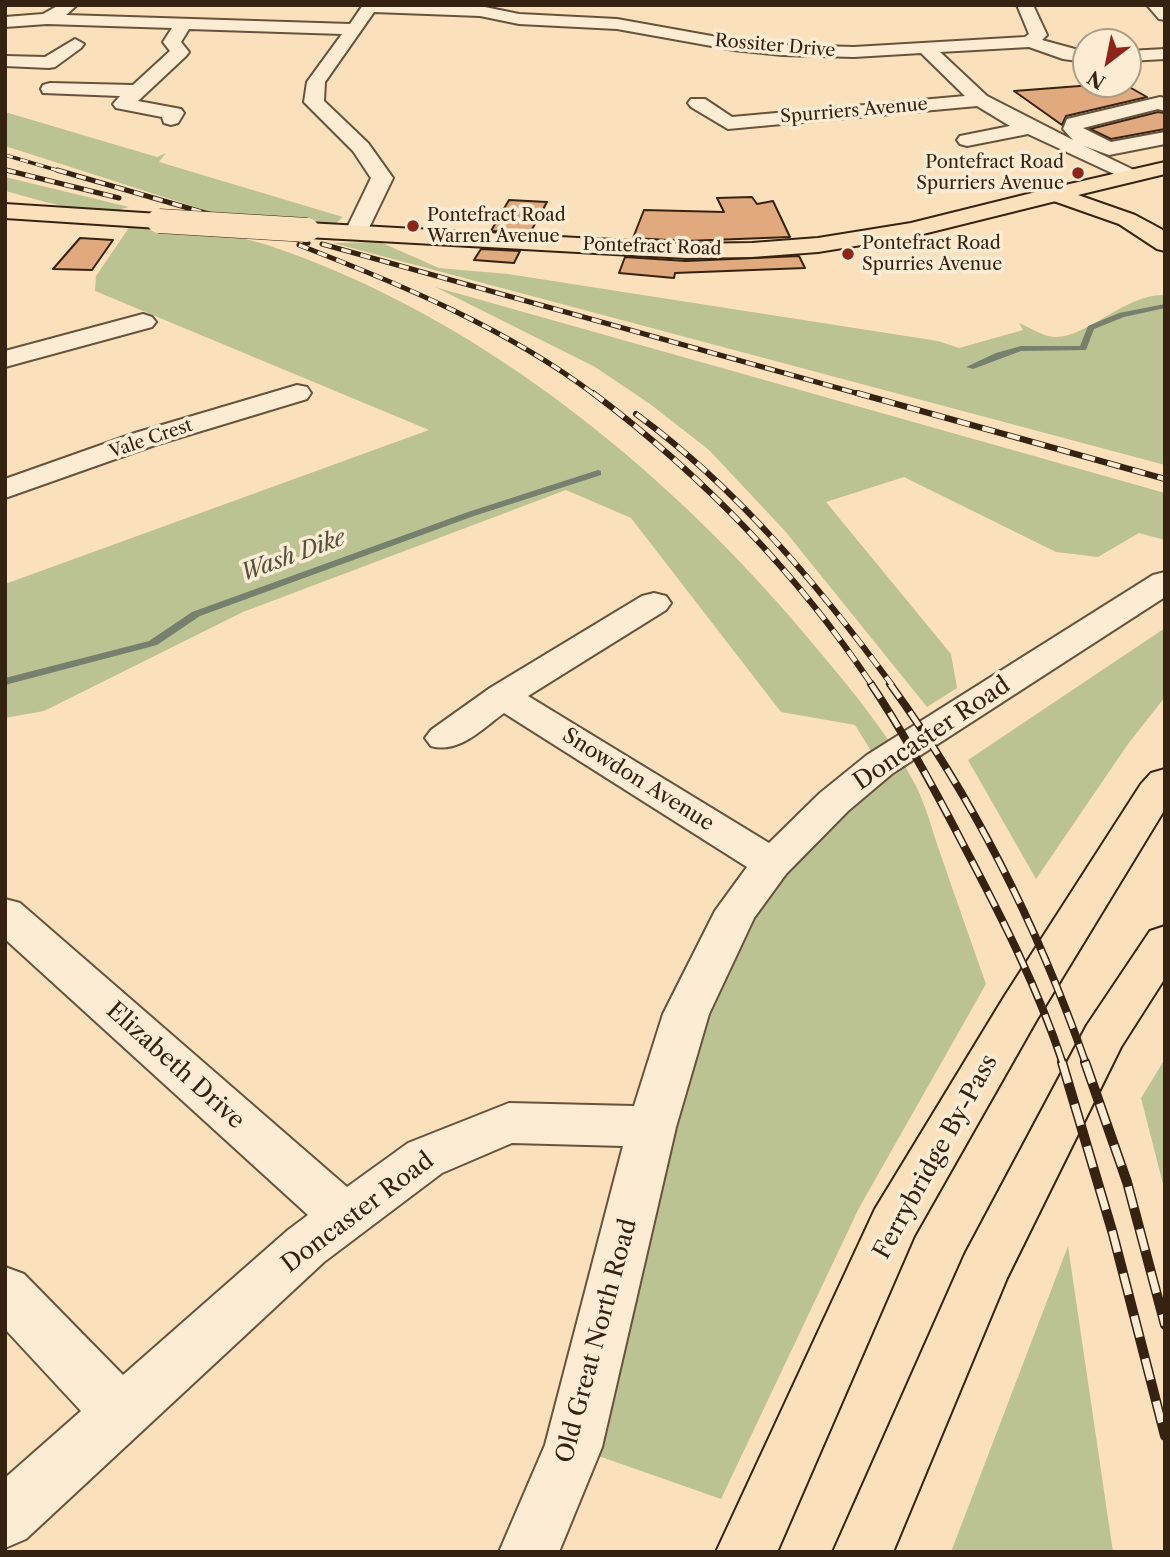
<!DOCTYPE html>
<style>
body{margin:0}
#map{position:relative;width:1170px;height:1557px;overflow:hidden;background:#fbe1bb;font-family:"Libre Caslon Text",serif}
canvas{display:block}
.frame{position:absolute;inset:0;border:7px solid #362211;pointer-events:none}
.north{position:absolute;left:1072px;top:28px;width:70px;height:70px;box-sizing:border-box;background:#fcecd3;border:2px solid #ad9b85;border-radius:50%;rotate:212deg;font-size:19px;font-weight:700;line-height:28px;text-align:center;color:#362211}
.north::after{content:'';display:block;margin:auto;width:24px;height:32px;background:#8f2418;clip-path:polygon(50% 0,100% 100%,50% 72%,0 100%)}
</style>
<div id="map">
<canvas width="1170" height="1557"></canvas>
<div class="frame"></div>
<div class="north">N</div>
</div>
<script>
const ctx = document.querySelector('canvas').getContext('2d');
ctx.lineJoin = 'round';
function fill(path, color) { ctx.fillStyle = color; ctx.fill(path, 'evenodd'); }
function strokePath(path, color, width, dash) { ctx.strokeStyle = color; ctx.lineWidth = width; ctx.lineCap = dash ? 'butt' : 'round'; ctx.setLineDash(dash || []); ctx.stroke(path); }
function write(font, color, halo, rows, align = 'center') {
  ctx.font = font + ' "Libre Caslon Text",serif'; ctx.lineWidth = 7; ctx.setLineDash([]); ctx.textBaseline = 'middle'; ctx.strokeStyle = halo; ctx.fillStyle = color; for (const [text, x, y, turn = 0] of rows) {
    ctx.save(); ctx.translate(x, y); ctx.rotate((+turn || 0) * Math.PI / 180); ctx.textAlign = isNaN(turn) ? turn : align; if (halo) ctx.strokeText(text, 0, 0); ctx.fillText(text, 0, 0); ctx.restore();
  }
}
fill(new Path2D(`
 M5,112L157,157L166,153L159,162L343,217L335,224L226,217L5,146Z
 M5,177L129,207C93,219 41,200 5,191Z
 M130,226C181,229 230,231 279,249C489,322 680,481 819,651C854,693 889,735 915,784C925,803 931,826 938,847C954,893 970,939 986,984L859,1208L721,1499L573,1447L736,911L879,764L855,725L781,712L631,518L566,490L243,612L44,711L5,718V584L429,430L95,291L96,276Z
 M380,242L439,268L508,274L938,341L959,348L1023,330L1019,323C1029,327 1044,337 1055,337C1086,338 1127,293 1165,295V465L333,243Z
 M435,287L1165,493V540L1139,533L1098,557L1056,552L904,477L826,502L951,654L957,688L927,707L785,531L709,450L650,404L595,367Z
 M1165,628V697L1128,744L1036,879L968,760Z
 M1165,1059V1192L1141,1098Z
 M1068,1246L1113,1552H951Z`), '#bbc392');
fill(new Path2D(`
 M1165,304V308L1124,317L1094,329L1086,350L1021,351L973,369L966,367L996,353L1021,346H1080L1088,326L1119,313Z
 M598,470L601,471V475L474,516L200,616L157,645L5,685V678L149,641L192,612L468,512Z`), '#76806d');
const building = new Path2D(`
 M1106,84H1124L1147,97L1066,116L1062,125L1014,91Z
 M1158,112L1165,113V129L1111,139L1090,129Z
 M752,197L757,204L773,201L790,237L686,241L633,238L644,210L724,212L717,198Z
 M509,200L547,202L530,233L491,231Z
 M80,238L113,240L92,270L53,269Z
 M481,249L520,251L514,263L474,260Z
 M799,256L805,268L675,273L674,278L619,273L625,257L686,261Z`);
fill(building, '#e1a97e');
strokePath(building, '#362211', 2);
const minor = new Path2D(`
 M59,5H77L66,15L350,24L363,5L480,6L519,14L617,19L734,40L782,45L854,47L1025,37L1029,34L1017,5H1033L1047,35L1042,40L1086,52V62L1063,59L1029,47L940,52L987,96L1073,140L1063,129L1067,119L1160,97L1165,98V111L1158,109L1083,128L1111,142L1165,132V144L1109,155L1084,146L1136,171L1140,175L1136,179L1129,181L1028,134L967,146L960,144L957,140L960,136L1010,126L977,106L728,129L691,107L688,103L691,99H705L732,117L965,96L921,53L854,57L782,55L734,50L617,29L519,24L480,16L374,12L325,82L324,101L368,143L393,178L367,232L364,237H348L345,232L371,178L353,151L304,102L307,82L342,34L189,29L181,42L189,52L186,56L138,101L181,109L184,113L178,123L171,125L164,123L162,117L116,108L113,104L120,96L43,93L41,89L43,85L50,83L133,85L170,51L163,42L172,28L47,24L5,27V17L43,14Z
 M1147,5H1165V20L1159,19Z
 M75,39L84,44L81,48L55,67L49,68L5,66V56L45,57Z
 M1165,49V59L1128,61V51Z
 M143,314L152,317L156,322L152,327L5,367V351Z
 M297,385L307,387L311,393L307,399L155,445L5,498V479L135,433Z
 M1165,572V597L893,773L848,811L786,874L754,918L709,1014L676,1127L602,1447L559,1552H499L545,1445L623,1146L512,1143L442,1173L324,1262L26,1539L5,1548V1478L81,1411L5,1329V1267L24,1274L123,1375L288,1230L308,1215L5,939V899L20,903L347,1187L408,1143L509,1103L634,1106L663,1014L715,911L747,867L504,713C482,729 459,754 431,746L425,738L431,730L490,688L642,596L654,593L666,596L671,603L666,610L528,696L769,843L820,793L867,755L1153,575Z`);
const major = new Path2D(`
 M1056,187L1064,189L1067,194L1064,199L911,237L818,252L752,257L686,258L307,237L299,235L296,230L299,225L307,223L686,244L752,243L818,238L911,223Z
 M5,204L159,214L167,216L170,221L167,226L159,228L5,218Z
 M1165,769V809L1036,1021L914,1236L777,1552H716L875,1209L1004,997L1141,784L1151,773Z
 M1165,926V978L1121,1047L1007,1278L893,1552H833L965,1254L1087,1025L1150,931Z`);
const highway = new Path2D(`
 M1165,162V174L1078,195L1135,215L1161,229L1165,232V251L1157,249L1119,224L1048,199L1045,194L1048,189Z`);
strokePath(minor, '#67523c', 4);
strokePath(major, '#362211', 4);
strokePath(highway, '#362211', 4);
fill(minor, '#fcecd3');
fill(major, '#fbe1bb');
fill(highway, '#fbe1bb');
const railFar4 = new Path2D(`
 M5,155L63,172
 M5,170L13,172`);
const railFar3 = new Path2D(`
 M6,170L119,198
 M57,170L264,230
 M255,227L308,243
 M322,244L863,395
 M299,245C402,285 506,328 595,395`);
const railFar2 = new Path2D(`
 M593,393C702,475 796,572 872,685
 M857,393L1165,479
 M636,414C737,488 818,585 892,685`);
const railFar1 = new Path2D(`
 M871,684C906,736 935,790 964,846C1001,916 1038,988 1063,1064
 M890,684C974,799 1039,930 1086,1064`);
const rail = new Path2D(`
 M1062,1062L1113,1234L1165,1436
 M1085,1062L1127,1182L1165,1325`);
strokePath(railFar4, '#362211', 3.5);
strokePath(railFar3, '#362211', 5);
strokePath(railFar2, '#362211', 6);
strokePath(railFar1, '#362211', 8);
strokePath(rail, '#362211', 10);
strokePath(railFar4, '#fcecd3', 2.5, [8]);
strokePath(railFar3, '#fcecd3', 3.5, [10]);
strokePath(railFar2, '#fcecd3', 4.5, [13]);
strokePath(railFar1, '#fcecd3', 5, [17]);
strokePath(rail, '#fcecd3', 7, [22]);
const majorBridge = new Path2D(`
 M159,221L307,230`);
strokePath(majorBridge, '#362211', 25, []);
strokePath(majorBridge, '#fbe1bb', 24);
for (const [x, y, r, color] of [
 [1078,173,7,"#8f2418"],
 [413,226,7,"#8f2418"],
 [848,254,7,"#8f2418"]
]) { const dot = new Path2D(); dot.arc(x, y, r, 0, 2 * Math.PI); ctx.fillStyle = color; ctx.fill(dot); strokePath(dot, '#fcecd3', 2.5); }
write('18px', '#362211', '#fcecd3', [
 ["Rossiter Drive",775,46,5],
 ["Spurriers Avenue",854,111,-5],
 ["Pontefract Road",652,247,2],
 ["Vale Crest",151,439,-19]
]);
write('18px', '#362211', '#fcecd3', [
 ["Pontefract Road",1064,163,"right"],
 ["Spurriers Avenue",1064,184,"right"],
 ["Pontefract Road",427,216],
 ["Warren Avenue",427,237],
 ["Pontefract Road",862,244],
 ["Spurries Avenue",862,265]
], 'left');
write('21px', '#362211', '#fcecd3', [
 ["Snowdon Avenue",638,780,32]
]);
write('italic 23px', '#56513f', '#fcecd3', [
 ["Wash Dike",293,556,-20]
]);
write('24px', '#362211', '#fcecd3', [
 ["Doncaster Road",932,734,-34],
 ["Elizabeth Drive",175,1066,42],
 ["Ferrybridge By-Pass",936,1157,-61],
 ["Doncaster Road",358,1213,-37],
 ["Old Great North Road",597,1341,-75]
]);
</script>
